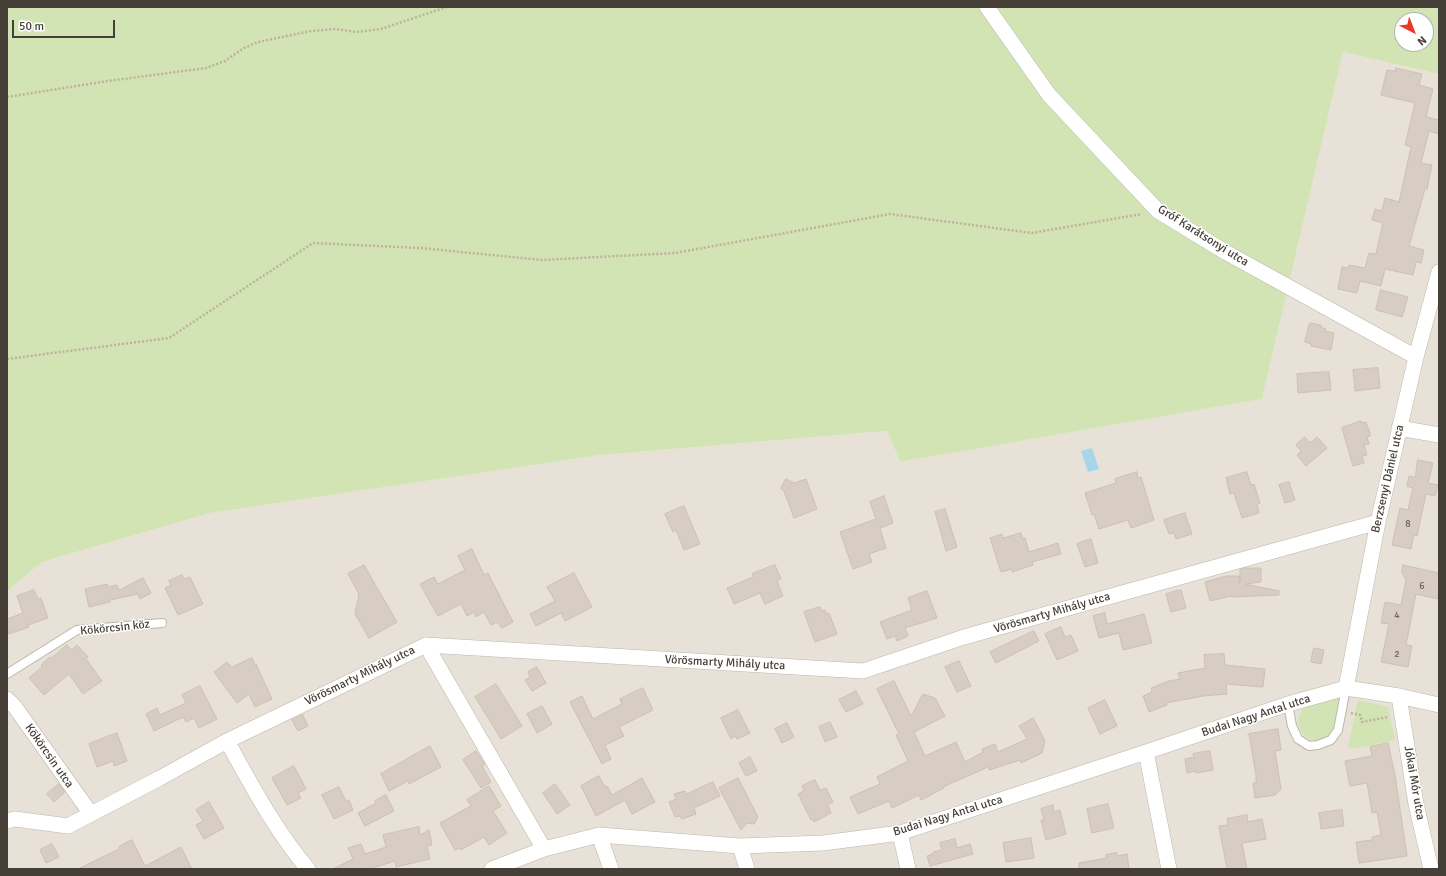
<!DOCTYPE html>
<meta charset="utf-8">
<style>
body{margin:0}
#map{position:relative;width:1446px;height:876px;overflow:hidden;background:#f3efe9;font-family:Signika,sans-serif}
canvas{display:block}
.frame{position:absolute;inset:0;border:8px solid #463f37;pointer-events:none}
.north{position:absolute;left:1394px;top:12px;width:40px;height:40px;box-sizing:border-box;background:#fff;border:1px solid #b5b2af;border-radius:50%;rotate:138deg;font-size:11px;font-weight:700;line-height:16px;text-align:center;color:#463f37}
.north::after{content:'';display:block;margin:auto;width:14px;height:18px;background:#eb3728;clip-path:polygon(50% 0,100% 100%,50% 72%,0 100%)}
.scale{position:absolute;left:12px;top:20px;width:103px;height:18px;box-sizing:border-box;border:2px solid #463f37;border-top:0;padding-left:5px;font-size:12px;line-height:14px;white-space:nowrap;color:#463f37;-webkit-text-stroke:3px #fff;paint-order:stroke}
</style>
<div id="map">
<canvas width="1446" height="876"></canvas>
<div class="frame"></div>
<div class="north">N</div>
<div class="scale">50 m</div>
</div>
<script>
const ctx = document.querySelector('canvas').getContext('2d');
ctx.lineJoin = 'round';
function fill(path, color) { ctx.fillStyle = color; ctx.fill(path, 'evenodd'); }
function strokePath(path, color, width, dash) { ctx.strokeStyle = color; ctx.lineWidth = width; ctx.lineCap = dash ? 'butt' : 'round'; ctx.setLineDash(dash || []); ctx.stroke(path); }
function write(font, color, halo, rows, align = 'center') {
  ctx.font = font + ' Signika,sans-serif'; ctx.lineWidth = 3; ctx.setLineDash([]); ctx.textBaseline = 'middle'; ctx.strokeStyle = halo; ctx.fillStyle = color; for (const [text, x, y, turn = 0] of rows) {
    ctx.save(); ctx.translate(x, y); ctx.rotate((+turn || 0) * Math.PI / 180); ctx.textAlign = isNaN(turn) ? turn : align; if (halo) ctx.strokeText(text, 0, 0); ctx.fillText(text, 0, 0); ctx.restore();
  }
}
fill(new Path2D(`
 M1343,52L1439,74V869H7V591L42,562L210,513L601,455L887,431L900,462L1262,399Z`), '#e7e1d7');
fill(new Path2D(`
 M7,7H1439V74L1343,52L1262,399L900,462L887,431L601,455L210,513L42,562L7,591ZM1402,20H1426V44H1402Z
 M1339,698C1337,708 1337,725 1330,734C1312,756 1282,719 1309,705C1317,701 1330,700 1339,698Z
 M1358,700L1388,707L1395,740L1353,749L1348,746Z`), '#d2e4b4');
fill(new Path2D(`
 M1092,448L1099,469L1088,472L1081,451Z`), '#a9d5eb');
const building = new Path2D(`
 M1396,68L1422,74L1419,85L1433,89L1426,117L1439,120V134L1429,131L1421,163L1432,165L1427,189H1425L1409,246L1424,250L1421,263L1416,262L1413,275L1385,269L1381,286L1360,281L1357,293L1338,289L1342,267L1349,268V265L1365,268L1369,253L1376,254L1383,223L1372,220L1375,209L1382,211L1385,198L1399,202L1411,147L1405,145L1415,103L1381,95L1387,70L1395,71Z
 M1381,290L1408,297L1402,317L1376,310Z
 M1310,323L1321,325L1320,327L1326,329L1325,331L1334,333L1331,350L1311,346V344L1305,342Z
 M1378,368L1380,388L1355,391L1353,370Z
 M1329,372L1331,390L1298,393L1297,374Z
 M1361,421V423L1366,422L1370,433V436L1367,437L1369,444L1364,445L1367,455L1362,456L1364,463L1353,466L1342,428Z
 M1305,437L1310,443L1317,437L1327,448L1306,466L1297,455L1301,451L1296,445Z
 M1418,460L1433,463L1428,483L1438,485L1435,496L1426,494L1417,536L1414,535L1411,549L1392,545L1400,508L1408,510L1413,488L1407,486L1409,476L1415,477Z
 M1137,472L1138,478L1141,477L1154,520L1131,528L1128,520L1099,529L1094,514L1092,515L1085,493L1116,483L1115,479Z
 M1247,472L1251,485L1254,484L1260,503L1257,504L1259,513L1242,518L1234,493L1230,494L1226,478Z
 M786,479L794,483L806,479L817,509L794,518L784,491L781,489Z
 M1289,482L1295,500L1285,503L1279,485Z
 M884,496L893,523L880,528L886,548L869,554L872,562L853,569L840,532L876,519L870,502Z
 M684,506L700,544L684,550L676,530L673,532L665,514Z
 M945,509L957,547L946,551L935,512Z
 M1185,513L1192,534L1176,539L1174,533L1169,534L1164,520Z
 M1021,533L1023,539L1025,538L1029,552L1058,543L1061,554L1032,562L1033,565L1012,572V569L1001,572L990,538L1002,534L1003,538Z
 M1091,539L1098,563L1085,567L1077,544Z
 M472,549L484,575L488,573L513,622L502,628L497,622L491,625L484,612L476,617L474,612L467,616L461,604L438,616L420,584L434,577L438,584L465,570L458,556Z
 M364,565L397,622L369,638L355,614L359,594L348,574Z
 M775,565L781,579L777,581L783,596L765,604L760,593L734,604L727,588L753,577L752,574Z
 M1403,565L1439,573L1438,599L1416,594L1406,645L1412,646L1408,667L1381,662L1389,624L1381,623L1385,602L1401,605L1406,580L1402,573Z
 M1245,568H1261V582L1245,584L1279,591V595L1231,597V596L1210,601L1205,582L1226,576H1240L1239,583H1240V570Z
 M574,573L592,607L565,621L561,613L536,626L530,614L555,601L547,587Z
 M182,575L184,579L190,577L203,604L178,615L165,588L171,585L169,581Z
 M143,578L151,593L140,599L138,594L110,600V602L89,607L85,589L107,584L108,587L117,585L119,590Z
 M34,590L38,599L41,598L48,618L28,625L29,627L9,634L7,628V619L23,613L17,596Z
 M1181,590L1186,608L1171,612L1166,594Z
 M927,591L937,618L905,628L908,636L897,641L895,636L887,639L880,622L912,610L908,598Z
 M820,607L822,611L825,610L827,614L829,613L837,634L815,642L804,612Z
 M1105,613L1107,624L1144,614L1152,643L1123,650L1119,633L1099,638L1093,616Z
 M1061,627L1065,637L1071,635L1078,651L1057,660L1045,634Z
 M1034,631L1039,641L996,663L990,652Z
 M67,645L71,650L77,645L88,657L86,659L102,681L83,694L69,674L44,695L29,678L43,666L41,665L50,657L51,658Z
 M1314,648L1324,650L1321,664L1311,662Z
 M1224,654L1225,665L1265,669L1263,687L1226,684L1227,694L1203,696L1166,703L1167,705L1149,712L1143,696L1152,692L1151,688L1169,681L1180,679L1178,673L1205,668L1204,655Z
 M252,658L255,665L256,664L272,699L255,707L249,694L237,703L214,672L227,662L232,667Z
 M959,661L971,686L957,692L945,667Z
 M537,667L546,683L532,691L525,680L530,677L528,672Z
 M894,681L911,716L923,694L935,698L945,716L914,732L925,756L956,742L965,762L983,752L982,749L995,744L998,752L1027,739L1019,726L1033,718L1045,741L1042,753L1021,763L1020,760L989,770L988,767L943,787L944,788L921,800L919,795L892,808L889,801L858,814L850,797L880,784L877,777L908,761L896,735L899,734L877,689Z
 M496,684L522,726L501,739L475,697Z
 M200,686L217,719L199,728L194,718L186,722L183,717L154,731L146,714L157,708L160,715L186,703L182,695Z
 M643,688L653,710L619,727L624,736L605,745L611,759L602,764L570,702L582,696L593,719L622,704L620,699Z
 M856,691L863,704L846,712L839,700Z
 M1105,700L1117,726L1100,734L1088,708Z
 M542,706L552,724L537,733L527,714Z
 M738,710L750,733L737,739L735,736L731,739L721,718Z
 M303,715L308,726L298,731L292,720Z
 M830,722L837,737L825,742L819,727Z
 M787,723L794,737L782,743L775,729Z
 M1278,729L1281,750L1275,751L1281,789L1275,795L1255,798L1253,783H1256V775L1249,734Z
 M117,733L127,761L114,766L113,761L97,767L89,744Z
 M1388,743L1395,775L1407,856L1359,863L1356,842L1372,840V837L1381,835L1377,812L1372,813L1367,783L1350,786L1345,761L1372,756L1370,747Z
 M430,746L441,767L409,784L408,781L389,791L381,774Z
 M476,751L485,764L482,766L491,782L481,788L463,760Z
 M1210,751L1213,770L1196,773V771L1187,773L1185,759L1194,757L1193,754Z
 M750,757L757,771L746,776L739,763Z
 M294,766L306,789L298,793L301,798L287,805L272,778Z
 M599,776L605,787L607,786L612,795L642,778L655,802L632,814L625,800L596,816L581,786Z
 M738,778L758,817L754,824L747,823L741,830L719,788Z
 M815,780L820,790L826,788L833,802L828,805L831,813L814,822L812,819L811,820L798,794L804,791L802,786Z
 M713,782L720,796L694,808L696,814L682,819L680,816L675,817L669,802L676,799L674,794L685,791L686,794Z
 M59,784L65,792L54,802L47,794Z
 M555,784L570,805L557,814L543,793Z
 M489,786L501,806L493,811L507,833L489,845L484,837L461,850L460,848L455,850L440,823L471,806L467,800Z
 M339,787L346,801L349,800L353,810L334,819L322,795Z
 M386,795L394,811L365,826L358,813L376,803L375,801Z
 M209,802L224,828L204,839L196,825L203,821L196,810Z
 M1108,804L1114,828L1092,833L1087,809Z
 M1053,805L1054,812L1060,810L1066,834L1046,840L1041,820H1044L1041,809Z
 M1342,810L1344,826L1321,829L1319,813Z
 M1247,815L1248,822L1262,819L1266,839L1242,843L1247,869H1227L1219,826L1228,825L1227,819Z
 M419,827L420,835L429,830L432,845L427,846L430,859L396,867L395,861L370,869H333L353,859L348,848L361,844L365,854L386,847L383,835Z
 M1031,838L1034,858L1006,862L1003,843Z
 M955,839L957,848L970,844L973,854L930,866L927,856L933,854V852L942,850L940,843Z
 M132,840L145,866L181,847L192,869H78L119,849V847Z
 M52,844L59,857L46,863L40,850Z
 M1117,853V856L1127,854L1129,869H1079V863L1106,858V855Z`);
fill(building, '#d7cdc2');
strokePath(building, '#cec1b2', 1);
const lane = new Path2D(`
 M7,674L77,630L162,623
 M1288,704L1292,726L1298,739L1309,746L1318,745L1331,740L1338,730L1346,688`);
const street = new Path2D(`
 M987,7L1049,95L1158,211L1227,253L1416,357
 M1399,428L1439,435
 M426,645L544,849
 M1346,688L1378,522L1416,357L1439,272
 M1399,696L1416,804L1431,869
 M7,699L15,707L91,814
 M227,741C251,784 276,832 308,869
 M1146,752L1169,869
 M7,821L15,819L68,826L160,778L227,741L426,645L863,671L964,637L1378,522
 M900,833L908,869
 M599,835L611,869
 M740,846L747,869
 M492,869L544,849L599,835L740,846L823,843L900,833L1146,752L1288,704L1346,688L1399,696L1439,705`);
strokePath(lane, '#beb6ac', 10);
strokePath(street, '#beb6ac', 16);
strokePath(new Path2D(`
 M7,97L108,81L206,68L225,61L244,48L258,42L311,31L335,29L357,32L381,29L447,7
 M7,359L169,338L313,243L421,248L542,260L675,253L890,214L1032,233L1142,214
 M1351,713L1360,715L1362,722L1388,717`), '#bfb19e', 2.5, [2, 2]);
strokePath(lane, '#fff', 8);
strokePath(street, '#fff', 15);
write('10px', '#6a625a', null, [
 ["8",1408,524],
 ["6",1422,586],
 ["4",1397,615],
 ["2",1397,654]
]);
write('12px', '#463f37', '#fff', [
 ["Gróf Karátsonyi utca",1203,236,32],
 ["Berzsenyi Dániel utca",1388,479,-77],
 ["Vörösmarty Mihály utca",1052,613,-16],
 ["Kökörcsin köz",115,628,-6],
 ["Vörösmarty Mihály utca",725,663,3],
 ["Vörösmarty Mihály utca",360,676,-26],
 ["Budai Nagy Antal utca",1256,716,-18],
 ["Kökörcsin utca",49,756,55],
 ["Jókai Mór utca",1414,783,80],
 ["Budai Nagy Antal utca",948,816,-17]
]);
</script>
